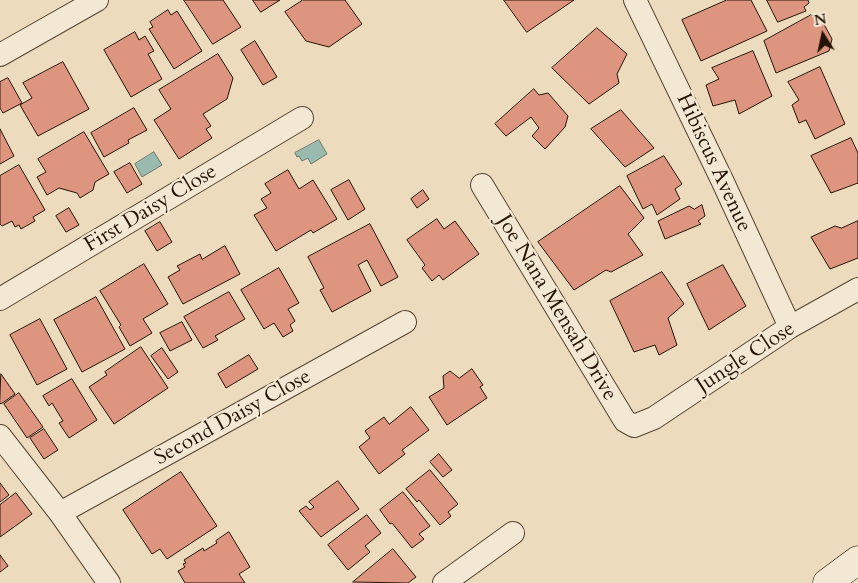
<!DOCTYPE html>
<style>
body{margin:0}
#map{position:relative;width:858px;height:583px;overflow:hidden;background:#eddbbd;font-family:Cardo,serif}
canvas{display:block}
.north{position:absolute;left:798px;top:10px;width:50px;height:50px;-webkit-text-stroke:4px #f3e8d4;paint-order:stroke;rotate:350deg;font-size:14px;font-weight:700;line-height:20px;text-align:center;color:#241304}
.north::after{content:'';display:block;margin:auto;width:18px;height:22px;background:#241304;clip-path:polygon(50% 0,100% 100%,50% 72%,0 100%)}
</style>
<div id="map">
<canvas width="858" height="583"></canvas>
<div class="north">N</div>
</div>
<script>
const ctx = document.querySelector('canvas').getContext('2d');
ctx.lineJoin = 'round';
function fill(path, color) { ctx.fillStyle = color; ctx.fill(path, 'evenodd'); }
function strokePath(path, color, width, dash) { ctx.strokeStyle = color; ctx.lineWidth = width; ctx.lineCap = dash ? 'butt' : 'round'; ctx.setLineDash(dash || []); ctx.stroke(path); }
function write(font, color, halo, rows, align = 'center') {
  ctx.font = font + ' Cardo,serif'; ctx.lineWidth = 4.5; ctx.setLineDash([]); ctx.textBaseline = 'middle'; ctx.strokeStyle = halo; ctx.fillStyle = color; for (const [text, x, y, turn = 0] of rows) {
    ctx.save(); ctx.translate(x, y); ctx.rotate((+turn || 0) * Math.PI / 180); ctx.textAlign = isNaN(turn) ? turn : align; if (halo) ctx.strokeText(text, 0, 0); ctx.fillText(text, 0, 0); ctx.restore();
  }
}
const water = new Path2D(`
 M319,140L327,154L311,164L308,158L302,161L299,156L297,157L295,153Z
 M154,152L162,165L142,177L135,164Z`);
fill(water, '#99bbaf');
strokePath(water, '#6a786b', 1);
const building = new Path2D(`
 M184,0H223L241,27L213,44Z
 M253,0H280L261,12Z
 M303,0H345L362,24L329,47L306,41L285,12Z
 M504,0H574L527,32Z
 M727,0H751L767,31L701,61L682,20Z
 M767,0H808L809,3L804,7L806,11L778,22Z
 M168,10L171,15L177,11L202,51L174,69L149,29L153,27L150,22Z
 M811,15L820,17L832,39L829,51L776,73L764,41Z
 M597,28L627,54L617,74L619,83L589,104L552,68Z
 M135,32L139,40L145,36L154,51L148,54L162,79L131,97L104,50Z
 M255,41L277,77L263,85L241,50Z
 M753,51L772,96L739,114L735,100L713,106L706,85L719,79L712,68Z
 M218,54L233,78L227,99L203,114L211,126L206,129L212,138L179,159L154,120L171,109L159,90Z
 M63,62L89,109L38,136L20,105L32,98L23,83Z
 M820,67L845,124L815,139L806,120L799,123L792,105L799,100L788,82Z
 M8,78L22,103L3,113L0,108V82Z
 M534,89L539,95L548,93L568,116L565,127L545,149L532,136L539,128L531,117L506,136L495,124Z
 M134,108L147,130L128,140L129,143L104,157L91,133Z
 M621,110L654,148L625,167L591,129Z
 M0,129L14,156L0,164Z
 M84,132L109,174L95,182L93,190L80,198L77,193L59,188L47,195L37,177L46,172L38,159Z
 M851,138L858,153V183L831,193L811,156Z
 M664,156L682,184L675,189L680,199L657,215L652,204L643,209L627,176Z
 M130,163L142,184L127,193L114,172Z
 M19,165L45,210L33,217L35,221L21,229L19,225L15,227L12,221L2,226L0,224V176Z
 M288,170L299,189L313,180L337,219L313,233L311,230L276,251L254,215L267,208L261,199L271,193L265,184Z
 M349,180L365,209L348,220L331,190Z
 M620,186L644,218L628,234L643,255L611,272L606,270L574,290L538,242Z
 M423,190L429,199L417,208L411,199Z
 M702,205L705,216L698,221L701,224L665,239L658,221L689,206L694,209Z
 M69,208L79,225L66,232L56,216Z
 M437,219L444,229L455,221L479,254L443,280L439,275L432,281L422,268L425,265L407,240Z
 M858,221V258L830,269L811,237L835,226L841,228Z
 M160,222L172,242L157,251L145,231Z
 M370,224L398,277L381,286L367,260L358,265L371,291L332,312L320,290L324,288L308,257Z
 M225,246L240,274L183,304L168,277L180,270L177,266L200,254L202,259Z
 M144,264L168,304L143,319L152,333L130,346L119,327L121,325L100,291Z
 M723,265L746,306L709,330L687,284Z
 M279,268L299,303L288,309L295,321L290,325L293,331L283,337L274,323L264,329L241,290Z
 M662,272L684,304L668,318L677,345L659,355L655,345L634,352L610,301Z
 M229,292L245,319L215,336L218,340L203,348L184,317Z
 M96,297L125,349L82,372L54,320Z
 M40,319L67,369L37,385L10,335Z
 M182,322L192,340L170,351L160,333Z
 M141,347L168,388L114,424L89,387L107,375L105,372Z
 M162,348L178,372L168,379L151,356Z
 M249,355L258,369L226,388L218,374Z
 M472,369L483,385L480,387L487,398L447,425L429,397L444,388L443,376L450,371L459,378Z
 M1,374L15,394L1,404L0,403Z
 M72,379L97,420L69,438L59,423L63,421L52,403L49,406L43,396Z
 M19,393L43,427L27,438L4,404Z
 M411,407L429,430L402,450L405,454L379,474L359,447L370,438L365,431L384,417L389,424Z
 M44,429L58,450L44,459L30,438Z
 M439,454L452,470L443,477L430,462Z
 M430,470L458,504L448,512L451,516L440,525L419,500L417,502L406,489Z
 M181,472L217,526L167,559L160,549L152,554L123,510Z
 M338,481L359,509L321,537L299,511L306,506L310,510L314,507L309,502Z
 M0,483L9,495L0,502Z
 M403,492L430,526L419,534L424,539L412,548L392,523L390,524L380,510Z
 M16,493L32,514L0,537V505Z
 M367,515L381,533L365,546L370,552L348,570L328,545Z
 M229,532L250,567L239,574L245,583H185L178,571L185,567L183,564L186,563L184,560L203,548L204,551L217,543L216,541Z
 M393,549L416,577L408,583L353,582Z
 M0,555L8,566L0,572Z`);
fill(building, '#de957f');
strokePath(building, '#241304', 1);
const street = new Path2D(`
 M635,0L722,180L790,327
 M0,55L97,0
 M482,185L625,421L634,426L654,418L790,327L858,289
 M0,299L302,118
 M0,436L60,513L109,583
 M60,513L405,322
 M444,583L513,533`);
const secondary = new Path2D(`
 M827,583L858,560`);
strokePath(street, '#564532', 24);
strokePath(secondary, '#241304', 29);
strokePath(street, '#f3e8d4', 22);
strokePath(secondary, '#f3e8d4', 28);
write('21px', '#241304', '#f3e8d4', [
 ["Hibiscus Avenue",713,163,65],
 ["First Daisy Close",151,209,-31],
 ["Joe Nana Mensah Drive",556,308,59],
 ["Jungle Close",746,358,-33],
 ["Second Daisy Close",233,418,-29]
]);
</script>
